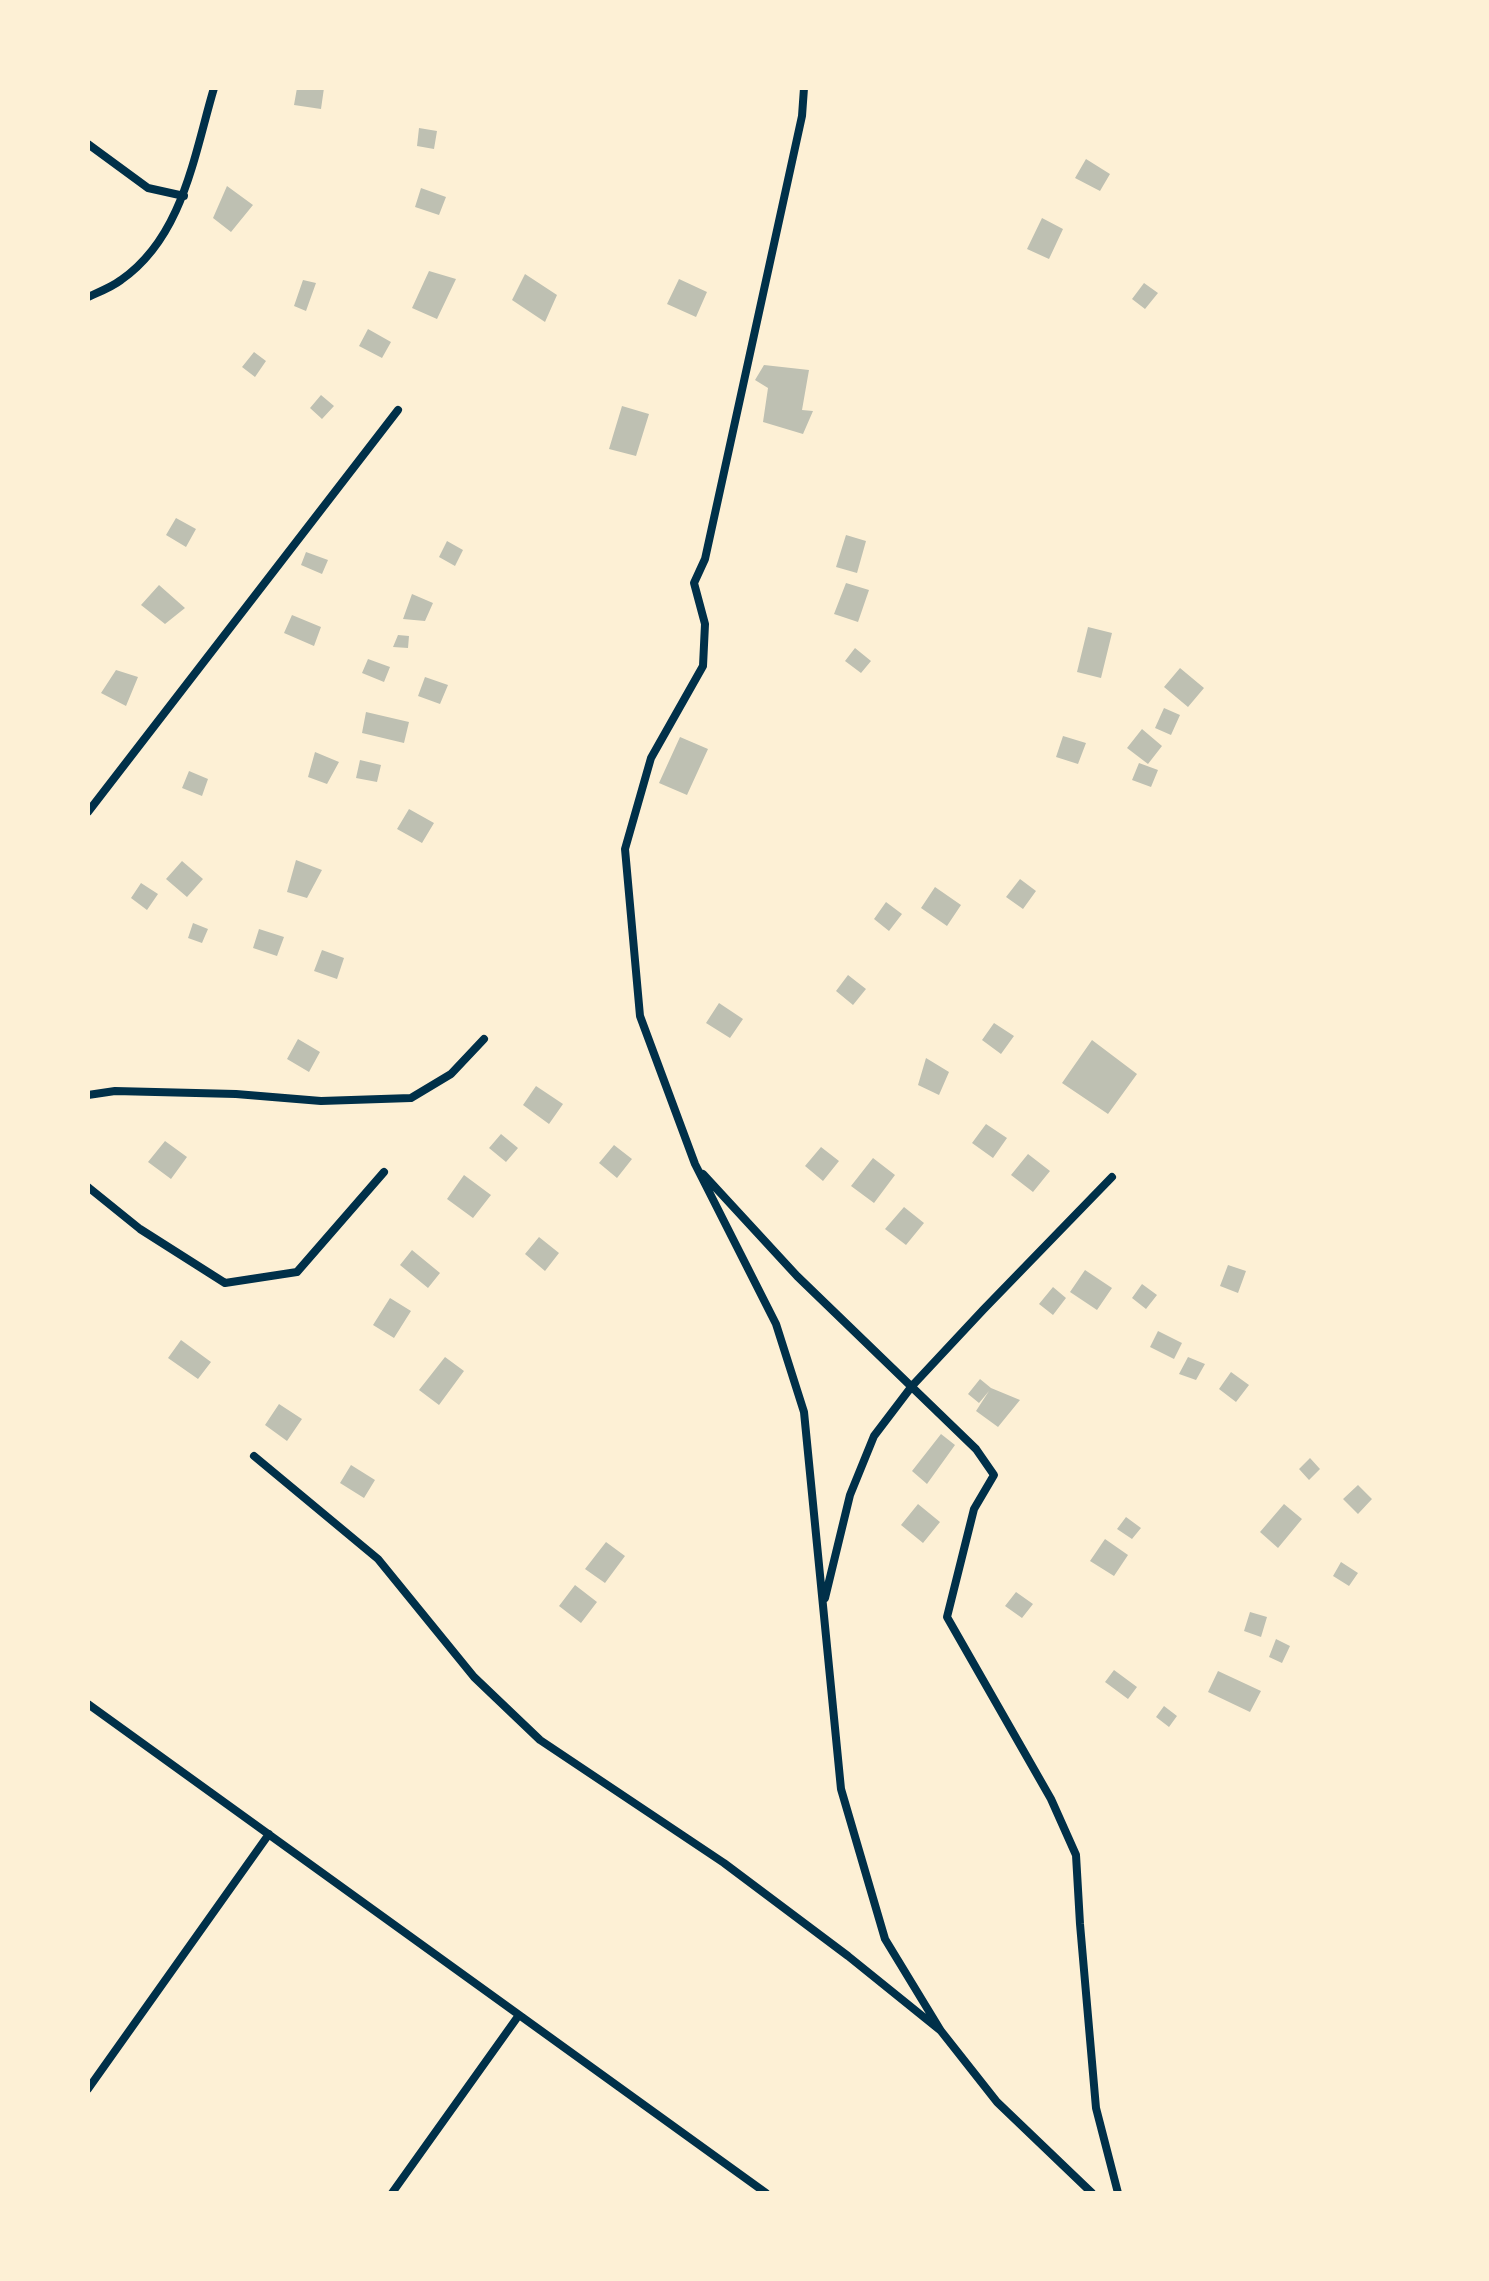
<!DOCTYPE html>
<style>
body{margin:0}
#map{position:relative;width:1489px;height:2281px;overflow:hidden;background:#fdf0d5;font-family:"Titillium Web",sans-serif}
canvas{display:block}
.frame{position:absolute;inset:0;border:90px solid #fdf0d5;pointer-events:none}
</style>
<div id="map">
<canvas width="1489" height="2281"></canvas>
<div class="frame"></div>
</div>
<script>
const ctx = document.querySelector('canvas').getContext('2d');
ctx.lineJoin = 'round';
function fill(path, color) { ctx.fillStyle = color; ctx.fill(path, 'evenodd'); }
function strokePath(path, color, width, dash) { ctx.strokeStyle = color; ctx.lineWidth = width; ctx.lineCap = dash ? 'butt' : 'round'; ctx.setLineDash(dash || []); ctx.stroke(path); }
fill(new Path2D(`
 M297,88H324L321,109L294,105Z
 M419,128L437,131L434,149L417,146Z
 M1086,159L1110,174L1100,191L1075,178Z
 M227,186L253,205L231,232L213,218Z
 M421,188L446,197L439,215L415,207Z
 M1042,218L1063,229L1049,259L1027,249Z
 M429,271L456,279L437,319L412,308Z
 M525,274L557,295L545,322L512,300Z
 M679,279L707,292L696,317L667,304Z
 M303,280L316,283L306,311L294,306Z
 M1144,283L1158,293L1145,309L1132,299Z
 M368,329L391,342L382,358L359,346Z
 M254,352L266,361L255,377L242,367Z
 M764,365L809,370L802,410L813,411L803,434L763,422L768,388L755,380Z
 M321,395L334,406L322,419L310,408Z
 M622,406L649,414L636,456L609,449Z
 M176,518L196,529L186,547L166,535Z
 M846,535L866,541L857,573L836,567Z
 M447,541L463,550L455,566L439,557Z
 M306,552L328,560L322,574L301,565Z
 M846,583L869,590L858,622L834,614Z
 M159,585L185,608L165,624L141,605Z
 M412,594L433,603L425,621L403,619Z
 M292,615L321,627L314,646L284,633Z
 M1088,627L1112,633L1101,678L1077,672Z
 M398,635L409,636L408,648L393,647Z
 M855,648L871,661L861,673L845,661Z
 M368,659L390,667L384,682L362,673Z
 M1180,668L1204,688L1188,707L1164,687Z
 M116,670L138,677L126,706L101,693Z
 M425,677L448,685L440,704L418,696Z
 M1164,708L1180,715L1171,735L1155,728Z
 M366,712L409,722L404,743L362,733Z
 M1142,729L1162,746L1148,764L1127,748Z
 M1063,736L1086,743L1078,764L1056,757Z
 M680,737L708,749L687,795L659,783Z
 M315,752L339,762L327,784L308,777Z
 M360,760L381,765L377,782L356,778Z
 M1139,763L1158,770L1151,787L1132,780Z
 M189,771L208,779L202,796L182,788Z
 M409,809L434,823L422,843L397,829Z
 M296,860L322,870L307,898L287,892Z
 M182,861L203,879L187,897L166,879Z
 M1020,879L1036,891L1023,909L1006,897Z
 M141,883L158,894L147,910L131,898Z
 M935,887L961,905L947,926L921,908Z
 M886,902L902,914L889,931L874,919Z
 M193,923L208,929L202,943L188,938Z
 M259,929L284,937L277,956L253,948Z
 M322,950L344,958L337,979L314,971Z
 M848,975L866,989L853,1005L836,991Z
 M719,1003L743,1019L730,1038L706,1023Z
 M994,1023L1014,1036L1001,1054L982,1040Z
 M298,1039L320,1052L309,1072L287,1059Z
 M1092,1040L1137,1074L1108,1114L1062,1083Z
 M926,1058L949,1072L939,1095L918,1085Z
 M536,1086L563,1104L549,1124L523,1105Z
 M986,1124L1007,1138L993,1158L972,1143Z
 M501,1134L518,1148L506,1162L489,1148Z
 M165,1141L187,1157L171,1179L148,1162Z
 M614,1145L632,1159L617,1178L599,1163Z
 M821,1147L839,1161L823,1181L805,1166Z
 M1028,1154L1050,1171L1033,1192L1011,1175Z
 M873,1158L895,1175L874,1203L851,1186Z
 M464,1175L491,1195L473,1218L447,1199Z
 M904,1207L924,1223L906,1245L885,1229Z
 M539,1237L559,1253L545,1271L525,1254Z
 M412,1250L440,1273L428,1288L400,1265Z
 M1228,1265L1246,1271L1238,1293L1220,1286Z
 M1085,1270L1112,1288L1097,1310L1070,1292Z
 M1142,1284L1157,1295L1146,1309L1132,1298Z
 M1053,1287L1066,1298L1053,1315L1039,1304Z
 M390,1298L411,1311L394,1338L373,1325Z
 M1158,1331L1182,1343L1174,1359L1150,1347Z
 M181,1340L211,1362L198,1379L168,1358Z
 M445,1357L464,1371L439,1405L419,1390Z
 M1188,1357L1205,1364L1196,1380L1179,1374Z
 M1231,1372L1249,1385L1236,1402L1219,1389Z
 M980,1379L991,1388L1020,1400L998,1427L976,1411L989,1391L979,1403L968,1394Z
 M279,1404L302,1419L287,1441L265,1425Z
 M941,1434L955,1445L927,1484L912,1471Z
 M1310,1458L1320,1469L1309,1480L1299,1469Z
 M351,1465L375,1480L364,1498L340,1483Z
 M1358,1485L1372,1499L1358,1514L1343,1499Z
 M918,1504L940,1522L923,1543L901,1525Z
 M1284,1504L1302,1519L1278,1548L1260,1532Z
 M1126,1517L1141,1528L1132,1539L1117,1529Z
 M1105,1539L1128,1555L1114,1576L1090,1561Z
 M606,1542L625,1556L605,1583L585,1569Z
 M1341,1562L1358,1573L1349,1586L1333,1576Z
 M575,1585L597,1602L581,1623L559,1606Z
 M1016,1592L1033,1604L1022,1618L1005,1606Z
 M1250,1612L1267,1617L1261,1637L1244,1631Z
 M1276,1639L1290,1646L1282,1663L1269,1657Z
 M1114,1670L1137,1687L1128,1699L1105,1682Z
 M1218,1671L1261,1691L1250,1712L1208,1692Z
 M1164,1706L1177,1716L1169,1727L1156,1717Z`), '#bec0b2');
strokePath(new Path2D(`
 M804,88L802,116L705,559L694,583L705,624L703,666L651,758L625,849L640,1016L695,1164L776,1324L804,1412L841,1789L885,1939L941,2031
 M88,144L148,188L184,196
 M88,297C99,292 112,287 121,280C183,237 194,155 214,88
 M88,812L398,410
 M88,1095L115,1091L236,1094L321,1101L411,1098L451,1074L484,1039
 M703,1174L797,1276L976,1449L994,1475L974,1509L947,1617L1051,1799L1076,1855L1080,1924L1096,2108L1118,2193
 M88,1187L140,1229L225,1283L297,1272L384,1172
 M254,1456L378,1559L474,1677L540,1740L724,1863L848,1956L941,2031L997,2102L1092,2193
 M825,1598L850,1495L874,1436L912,1386L983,1310L1112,1177
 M88,1704L766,2193
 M88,2089L269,1834
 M392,2193L519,2015`), '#003049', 8);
</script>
